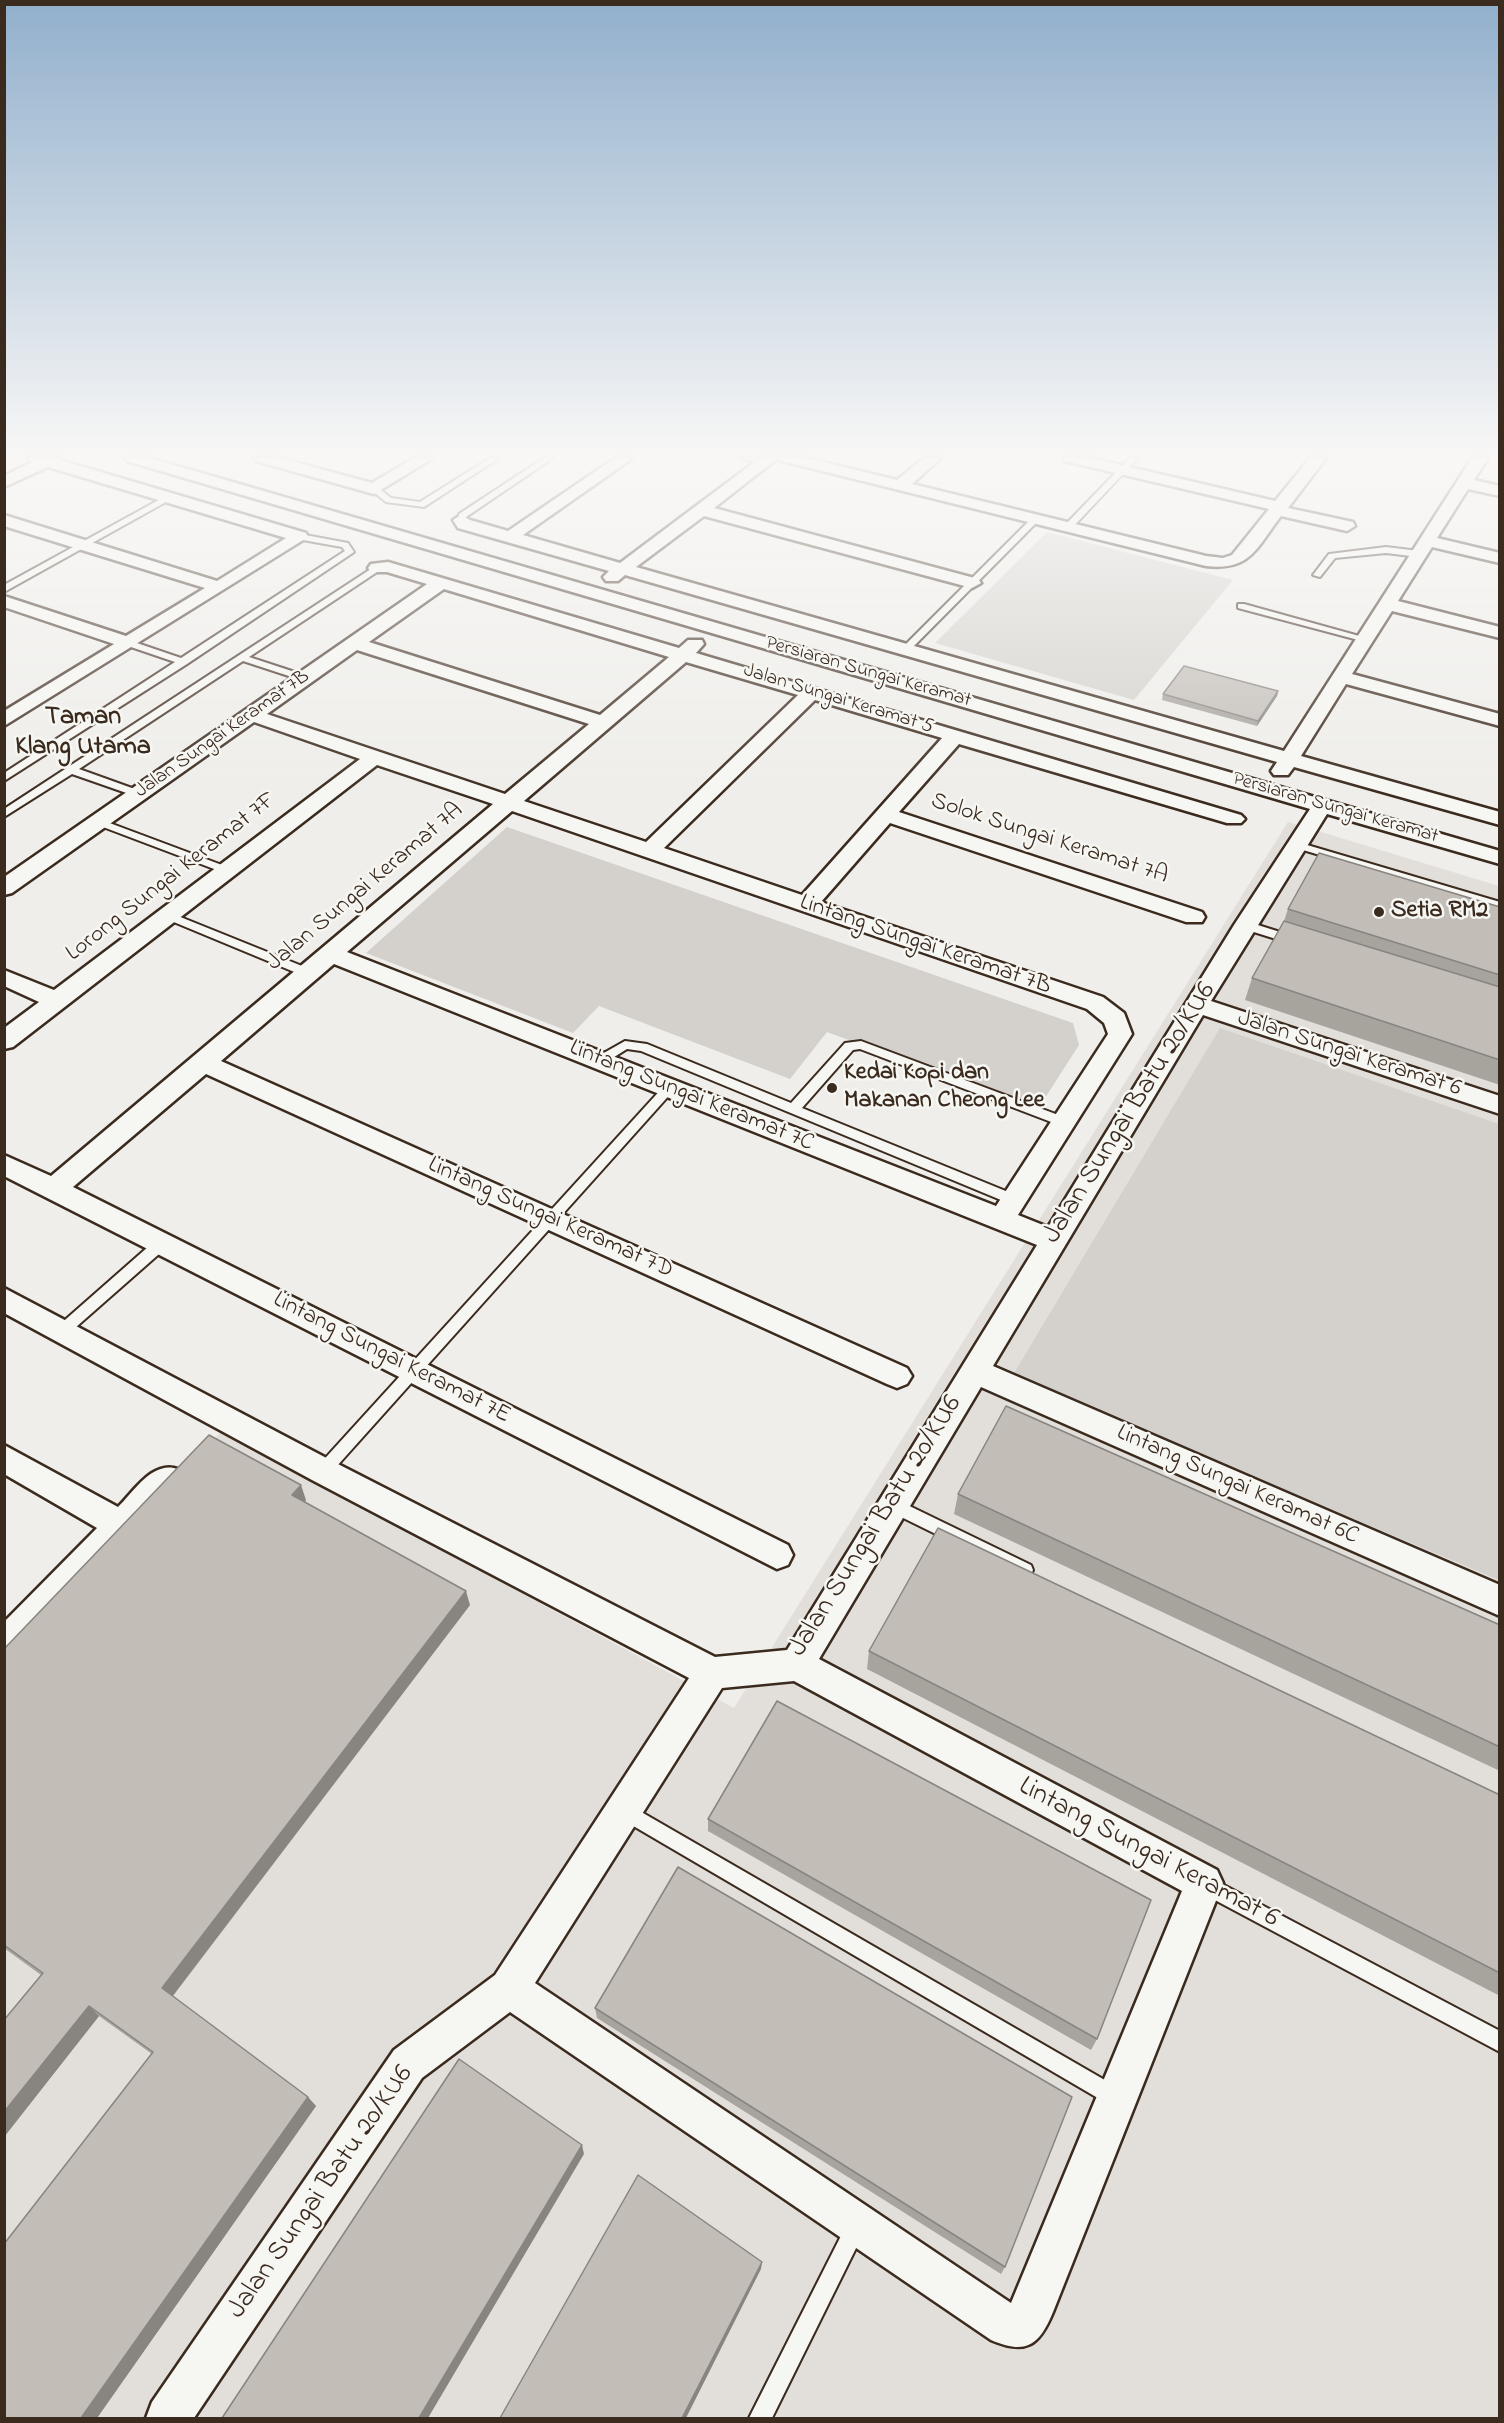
<!DOCTYPE html>
<style>
body{margin:0}
#map{position:relative;width:1504px;height:2423px;overflow:hidden;background:#efeeea;font-family:"Indie Flower",sans-serif}
canvas{display:block}
.frame{position:absolute;inset:0;border:6px solid #3b2a1e;pointer-events:none}
</style>
<div id="map">
<canvas width="1504" height="2423"></canvas>
<div class="frame"></div>
</div>
<script>
const ctx = document.querySelector('canvas').getContext('2d');
ctx.lineJoin = 'round';
function fill(path, color) { ctx.fillStyle = color; ctx.fill(path, 'evenodd'); }
function strokePath(path, color, width, dash) { ctx.strokeStyle = color; ctx.lineWidth = width; ctx.lineCap = dash ? 'butt' : 'round'; ctx.setLineDash(dash || []); ctx.stroke(path); }
function write(font, color, halo, rows, align = 'center') {
  ctx.font = font + ' "Indie Flower",sans-serif'; ctx.lineWidth = 5; ctx.setLineDash([]); ctx.textBaseline = 'middle'; ctx.strokeStyle = halo; ctx.fillStyle = color; for (const [text, x, y, turn = 0] of rows) {
    ctx.save(); ctx.translate(x, y); ctx.rotate((+turn || 0) * Math.PI / 180); ctx.textAlign = isNaN(turn) ? turn : align; if (halo) ctx.strokeText(text, 0, 0); ctx.fillText(text, 0, 0); ctx.restore();
  }
}
fill(new Path2D(`
 M1288,822L1499,886V2418H5L4,1660L222,1431L734,1708Z`), '#e2dfdb');
fill(new Path2D(`
 M1047,532L1233,580L1134,700L935,643Z
 M507,827L1073,1023L1079,1045L1038,1109L827,1032L790,1079L599,1006L573,1033L366,953Z
 M1220,1028L1499,1124V1580L1013,1375Z`), '#d4d1cc');
const service = new Path2D(`
 M490,458H499L424,507L386,502L370,489L377,487L391,498L420,502Z
 M544,458H553L466,517L464,522H458L459,514Z
 M740,458H753L768,463L764,465Z
 M1130,458H1138L1071,529H1065V525Z
 M166,496L173,498L4,592V585Z
 M1033,517L1040,519L909,651H903V647Z
 M300,534L348,543L354,552L187,664L4,781V773L175,662L125,645V641H131L181,658L345,551L342,547L297,539L296,537Z
 M1386,547L1419,551L1423,554L1419,557L1386,553L1335,558L1320,577L1313,575L1329,554Z
 M377,565L381,568L380,570L249,657L307,676V680H301L243,661L79,769L143,792V796H135L72,774L4,817V809Z
 M1238,604H1244L1370,639L1362,641L1238,608Z
 M99,819L230,868L231,870L230,872H222L95,824V820Z
 M1297,842L1500,902V909L1293,847L1292,845Z
 M168,912L312,970L314,973L308,977L304,976L164,918V914Z
 M1245,921L1296,937L1298,940L1292,944L1241,928L1239,925Z
 M625,1041L647,1044L791,1103L845,1043L861,1041L1069,1119L1070,1122L1069,1125H1059L860,1049L853,1050L802,1108L1018,1196L1020,1200L1018,1204L1013,1205L641,1051L627,1049L603,1064H595L593,1061L595,1058Z
 M669,1084L673,1085L675,1088L673,1091L328,1476L323,1478L318,1476L315,1471L318,1466L665,1085Z
 M162,1238L167,1239L169,1243L167,1247L67,1335H57L55,1331L57,1327L157,1239Z
 M893,1498L1031,1565L1033,1570L1031,1575L1025,1577L1019,1575L887,1510L885,1505L887,1500Z
 M624,1802L1122,2090L1125,2097L1122,2104L1115,2107L1108,2104L618,1817L615,1811L618,1805Z
 M1205,1875L1500,2031V2052L1198,1891L1196,1884L1198,1877Z
 M856,2216L863,2220L867,2227L863,2234L772,2418H749L849,2220Z`);
const minor = new Path2D(`
 M28,458H61L60,460L306,533L308,537L4,726V711L114,644L4,607V596L126,636L205,588L4,526V515L217,581L286,538L48,467L4,487V476L32,462Z
 M125,458H150L1500,851V864L1327,814L1211,1001L1500,1096V1114L1203,1015L993,1366L1500,1585V1616L981,1387L819,1659L1217,1870L1223,1883L1053,2312C1039,2346 1026,2355 991,2340L510,2012L422,2078L194,2418H146L152,2402L394,2050L495,1975L689,1678L312,1480L4,1313V1288L334,1462L715,1657L787,1650L1037,1245L334,964L221,1061L907,1368L912,1376L907,1384L897,1388L887,1384L206,1074L73,1187L788,1545L793,1555L788,1565L777,1569L4,1176V1155L51,1176L493,804L377,765L13,1047L4,1049V1028L39,1002L4,986V970L54,990L360,759L254,722L12,893L4,895V877L427,584L387,572H371L368,568L371,564L388,562L679,648L688,640H702L704,644L696,653L1241,815L1245,819L1241,823H1227L959,744L899,812L1202,912L1205,917L1202,922H1186L890,823L821,902L1103,997L1124,1013L1132,1034L1018,1215L1048,1227L1234,925L1310,809L127,461ZM444,589L669,657L600,715L369,642ZM357,650L589,724L505,794L267,714ZM686,662L798,695L646,842L524,801ZM815,700L942,738L802,895L664,848ZM512,811L1087,1009L1104,1023L1108,1034L996,1206L347,952ZM794,1681L1182,1891L1011,2303L535,1983L722,1688Z
 M254,458H280L372,483L414,458H433L374,494L256,461Z
 M615,458H633L523,535L620,563L760,458H778L714,508L978,579L981,583L972,588L704,516L636,567L1284,751L1472,458H1488L1474,480L1500,486V496L1468,489L1437,538L1500,553V563L1432,547L1398,601L1500,627V638L1392,611L1352,674L1500,714V726L1346,684L1301,756L1500,812V825L1294,767L1288,775H1274L1271,771L1277,762L625,575L618,581H606L603,577L609,571L458,528L453,520L461,515L470,520L508,531Z
 M780,458H807L897,480L924,458H941L912,484L1206,556L1223,558L1232,555L1269,509L1065,461L1063,458H1091L1275,501L1310,458H1326L1288,508L1353,522L1355,526L1347,531L1281,516C1256,548 1251,571 1206,566L782,461Z
 M4,1445L118,1507C134,1491 153,1460 178,1469L182,1478L178,1487L16,1656L4,1660V1622L97,1528L4,1474Z`);
strokePath(service, '#3b2a1e', 4);
strokePath(minor, '#3b2a1e', 5);
fill(service, '#f6f6f2');
fill(minor, '#f6f6f2');
fill(new Path2D(`
 M1278,691L1277,696L1257,726L1162,700L1163,694Z
 M1500,907V1085L1245,1000L1252,978L1284,921L1288,909Z
 M958,1494L1500,1625V1771L954,1514Z
 M306,1500L305,1502L470,1605L173,1996L316,2106L97,2418H4L152,2054L99,2016L4,2137V2020L41,1975L4,1948V1649Z
 M869,1651L1500,1795V1996L867,1669Z
 M708,1819L1097,2039L1091,2050L708,1831Z
 M595,2008L1005,2267L1001,2274L597,2018Z`), '#a7a39d');
fill(new Path2D(`
 M1278,691L1277,696L1257,726L1258,721Z
 M301,1485L306,1500L298,1509L292,1495Z
 M466,1591L470,1605L171,1998L162,1988Z
 M89,2006L99,2016L4,2137V2112Z
 M308,2097L316,2106L97,2418H81Z
 M582,2145L584,2154L428,2418H419Z
 M762,2262L761,2269L686,2418H682Z`), '#888480');
const building = new Path2D(`
 M1184,666L1278,691L1258,721L1163,694Z
 M1319,853L1500,907V975L1288,909Z
 M1284,921L1500,987V1060L1252,978Z
 M1006,1406L1500,1625V1747L958,1494Z
 M209,1435L301,1485L292,1495L466,1591L162,1988L308,2097L81,2418H4V2244L153,2052L89,2006L4,2112V2020L43,1973L4,1945V1649Z
 M938,1528L1500,1795V1973L869,1651Z
 M777,1701L1151,1900L1097,2039L708,1819Z
 M678,1867L1072,2097L1005,2267L595,2008Z
 M459,2059L582,2145L419,2418H222Z
 M638,2175L762,2262L682,2418H500Z`);
fill(building, '#c2bdb7');
strokePath(building, '#888480', 1.5);
const sky = ctx.createLinearGradient(0, 0, 0, 797);
sky.addColorStop(0, '#91afcc');
sky.addColorStop(0.57, '#f8f7f6');
sky.addColorStop(1, '#f8f7f600');
ctx.fillStyle = sky;
ctx.fillRect(0, 0, 1504, 797);
for (const [x, y, r, color] of [
 [1379,912,6,"#3b2a1e"],
 [832,1088,6,"#3b2a1e"]
]) { const dot = new Path2D(); dot.arc(x, y, r, 0, 2 * Math.PI); ctx.fillStyle = color; ctx.fill(dot); strokePath(dot, '#f6f6f2', 2); }
write('20px', '#3b2a1e', '#f6f6f2', [
 ["Persiaran Sungai Keramat",868,673,16],
 ["Jalan Sungai Keramat 5",838,700,17],
 ["Jalan Sungai Keramat 7B",223,735,-35],
 ["Persiaran Sungai Keramat",1335,809,16]
]);
write('24px', '#3b2a1e', '#f6f6f2', [
 ["Solok Sungai Keramat 7A",1049,840,18],
 ["Lorong Sungai Keramat 7F",172,878,-38],
 ["Jalan Sungai Keramat 7A",366,888,-40],
 ["Lintang Sungai Keramat 7B",925,946,19],
 ["Jalan Sungai Keramat 6",1349,1055,18],
 ["Lintang Sungai Keramat 7C",691,1097,22],
 ["Lintang Sungai Keramat 7D",550,1219,24],
 ["Lintang Sungai Keramat 7E",391,1359,27],
 ["Lintang Sungai Keramat 6C",1237,1486,24]
]);
write('bold 24px', '#3b2a1e', '#f6f6f2', [
 ["Setia RM2",1391,912],
 ["Kedai Kopi dan",844,1074],
 ["Makanan Cheong Lee",844,1102]
], 'left');
write('bold 26px', '#3b2a1e', '#f6f6f2', [
 ["Taman",83,719],
 ["Klang Utama",83,749]
]);
write('28px', '#3b2a1e', '#f6f6f2', [
 ["Jalan Sungai Batu 20/KU6",1131,1114,-58],
 ["Jalan Sungai Batu 20/KU6",877,1527,-58],
 ["Lintang Sungai Keramat 6",1148,1854,28],
 ["Jalan Sungai Batu 20/KU6",322,2193,-55]
]);
</script>
